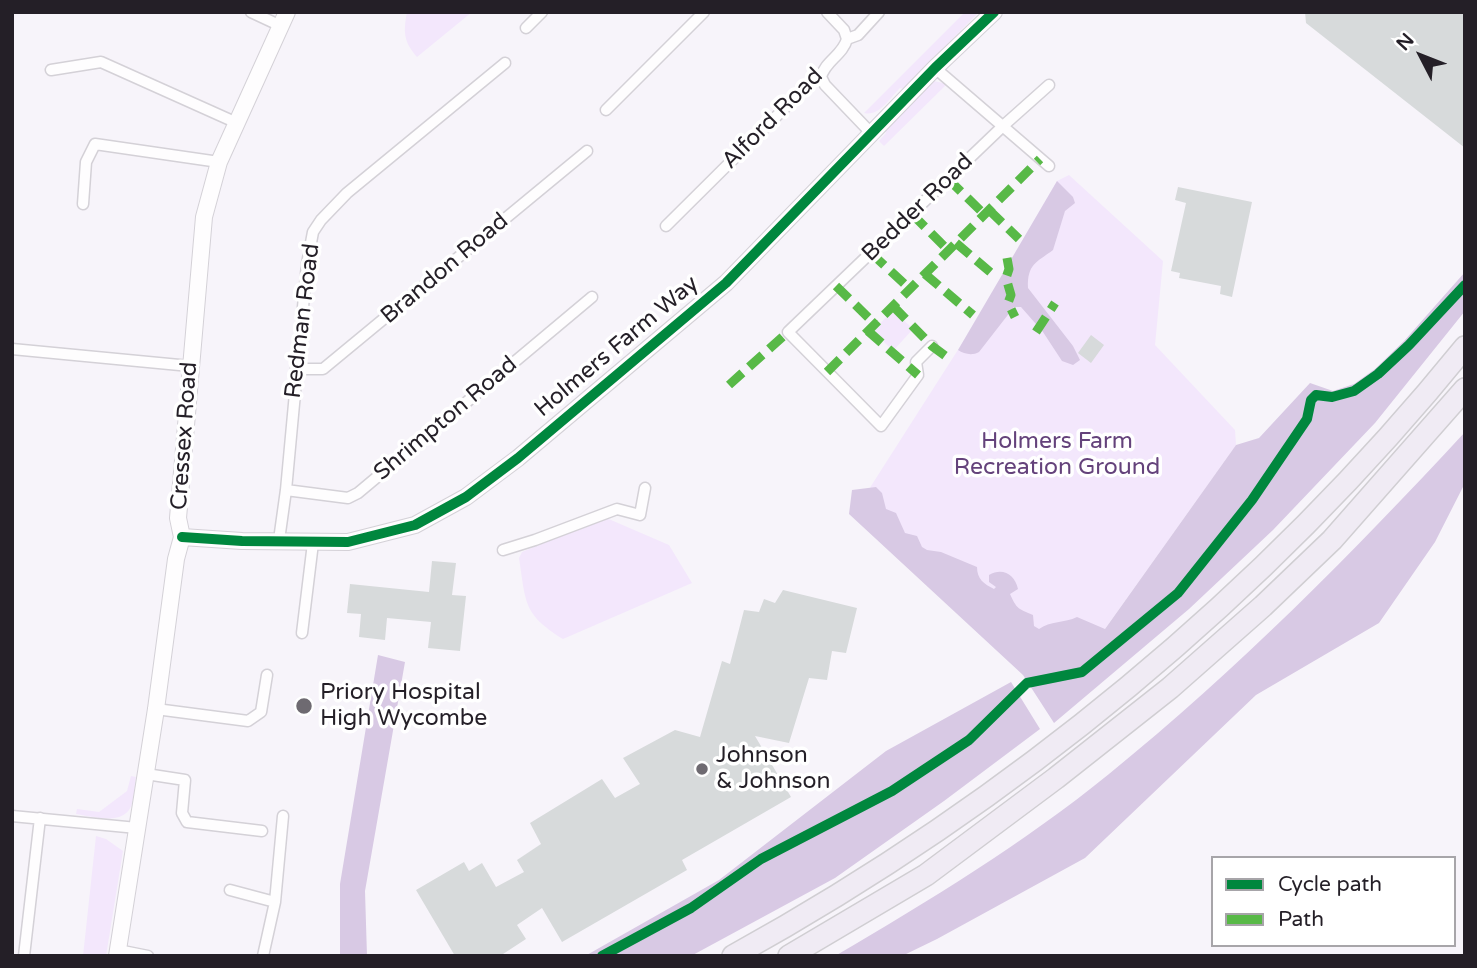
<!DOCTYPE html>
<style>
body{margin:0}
#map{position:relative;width:1477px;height:968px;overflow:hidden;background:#f7f4fa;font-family:"Varela Round",sans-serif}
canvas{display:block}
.frame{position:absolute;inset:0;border:14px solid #241f27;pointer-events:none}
.legend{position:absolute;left:1211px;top:856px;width:245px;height:91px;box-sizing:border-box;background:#fff;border:2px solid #a7a5a9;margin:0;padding:9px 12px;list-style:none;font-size:21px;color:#241f27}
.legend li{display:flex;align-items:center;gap:14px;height:35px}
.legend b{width:35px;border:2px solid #a7a5a9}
.north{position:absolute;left:1386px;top:21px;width:70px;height:70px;-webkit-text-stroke:5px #fff;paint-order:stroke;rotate:312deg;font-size:19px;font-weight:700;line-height:28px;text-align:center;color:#241f27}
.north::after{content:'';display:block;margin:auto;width:24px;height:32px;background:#241f27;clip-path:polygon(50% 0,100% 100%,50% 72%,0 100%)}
</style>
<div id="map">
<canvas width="1477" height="968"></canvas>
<div class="frame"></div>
<ul class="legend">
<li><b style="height:9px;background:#00873e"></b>Cycle path</li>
<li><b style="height:9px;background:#58b947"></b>Path</li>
</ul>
<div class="north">N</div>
</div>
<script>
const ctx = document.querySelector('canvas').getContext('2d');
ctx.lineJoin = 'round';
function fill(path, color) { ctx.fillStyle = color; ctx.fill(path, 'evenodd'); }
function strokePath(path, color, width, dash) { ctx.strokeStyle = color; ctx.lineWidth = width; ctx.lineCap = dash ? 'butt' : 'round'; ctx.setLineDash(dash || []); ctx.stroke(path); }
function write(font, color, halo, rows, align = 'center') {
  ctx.font = font + ' "Varela Round",sans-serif'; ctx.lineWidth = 7; ctx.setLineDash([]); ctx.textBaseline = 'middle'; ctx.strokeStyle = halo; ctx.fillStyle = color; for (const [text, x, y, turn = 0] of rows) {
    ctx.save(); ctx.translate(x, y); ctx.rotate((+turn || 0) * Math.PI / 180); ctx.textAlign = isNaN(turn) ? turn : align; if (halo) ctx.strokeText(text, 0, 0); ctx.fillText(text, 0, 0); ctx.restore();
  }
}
fill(new Path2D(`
 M407,12H472L417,57C404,42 403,33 407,12Z
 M965,12H979L903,89L900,88C890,98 879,117 864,113Z
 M934,81L947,84L884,146L879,141L886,133L884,130L929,83Z
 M1069,175L1163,261L1155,345L1235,430L1236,445L1102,633L1026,673L864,497L970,331L1057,181Z
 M893,310L913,329L893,351L873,331Z
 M604,517L669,545L692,583L563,639C523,614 526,603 519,558L522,552Z
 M131,776L136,777C134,786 135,802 129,810C118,825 91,816 76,814L77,809L99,812L127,791Z
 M96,836L106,839L123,851L106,956H83Z`), '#f3e7fc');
fill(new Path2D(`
 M1057,181L1073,197L1075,203L1065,211L1053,250C1037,262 1027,264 1028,288L1073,346L1080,360L1073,365L1062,361L1043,332L1021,307H1014L979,352C972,356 964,354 958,350Z
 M1465,272V311L1375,423L1273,530L1189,609L1054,723L1023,675L849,514L852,490L876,487L882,493L886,509L896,513L905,533L917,536L922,547L927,550L941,552L977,567C977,579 984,584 994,589L996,587L989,582V575C1003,567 1015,575 1018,589L1010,594C1017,609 1017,608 1033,615L1034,626L1039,629C1050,621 1065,623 1077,617L1105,629L1236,445L1259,438L1310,383L1333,391L1354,384L1375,369L1404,341Z
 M1465,432V483L1435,542L1379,623L1256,695L1085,858L937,939L902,956H835C929,901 1024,843 1109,774C1237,670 1353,553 1465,432Z
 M378,655L405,662L365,891L367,956H340V884Z
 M1011,682L1040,729L944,801L835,878L691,956H585L719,880L886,751Z`), '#d8c9e4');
fill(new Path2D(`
 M1305,12H1465V148L1306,23Z
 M1178,187L1252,202L1232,297L1220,294L1221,286L1179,278L1180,273L1171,271L1186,203L1175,200Z
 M1091,335L1104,345L1091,363L1078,353Z
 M432,561L456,563L452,595L466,596L460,651L428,648L431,622L387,618L385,640L359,637L361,614L347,613L350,584L429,592Z
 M783,590L857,608L846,653L832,651L827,680L809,678L789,743L755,736L791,797L682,860L687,870L562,942L542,908L517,925L526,939L500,956H455L416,890L464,862L469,871L482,863L496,887L524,872L517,860L541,844L530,823L602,779L615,798L640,784L623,758L675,730L700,737L722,661L730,664L744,610L759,612L764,599L775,603Z`), '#d7dadb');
const street = new Path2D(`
 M251,12L281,26
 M827,12L844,30L847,39
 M526,28L542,12
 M935,68L1049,166
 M51,70L101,62L237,123
 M821,77L825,85L871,133
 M606,110L704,12
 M83,204L86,162L95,144L219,162
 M666,226L813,80L821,77C825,61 843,55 847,39L858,35L879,12
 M932,346L916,362L918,375L881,426L788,332L1003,126L1049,85
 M12,349L190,366
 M296,369H323L587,151
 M286,490L348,498L358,493L592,297
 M279,540L286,490L307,264L313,232L321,220L347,193L505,63
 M503,550L535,540L617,509L640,515L645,488
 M302,633L313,543
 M156,709L248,721L261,712L267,675
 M146,774L185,780L182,813L187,822L262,831
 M12,816L137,828
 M230,890L275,902
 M118,950L148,956
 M24,956L40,818
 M263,956L275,902L283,816`);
const secondary = new Path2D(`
 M182,537L242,541L348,542L415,525L466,497L518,458L726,283L935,68L994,12
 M117,956L156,709L176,559L182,537L178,518L204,217L219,162L287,12`);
const highway = new Path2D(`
 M733,956C1012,802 1264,595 1465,347
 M789,956L926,875L1056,778L1170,688L1263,606L1332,540L1465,389`);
strokePath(street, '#d4d1d7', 13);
strokePath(secondary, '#d4d1d7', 18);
strokePath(highway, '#d0ced2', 24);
strokePath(street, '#fefdfe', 10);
strokePath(secondary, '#fefdfe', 16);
strokePath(highway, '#f0ebf4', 21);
strokePath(new Path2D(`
 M948,179L984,214
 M989,210L1019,239
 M912,214L948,250
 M956,243L996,277
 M871,253L910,289
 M1007,258L1009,269L1006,278L1011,295L1008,303L1015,317
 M925,274L973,315
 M836,286L875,324
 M893,306L932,346L947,357
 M868,331L918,375
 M1036,332L1055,303
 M827,372L1040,159
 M729,385L788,332`), '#58b947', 9, [18, 9]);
strokePath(new Path2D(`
 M182,537L242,541L348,542L415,525L466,497L518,458L726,283L935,68L994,12
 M602,956L691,908L761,859L892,791L969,740L1027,683L1082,672L1178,593L1252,500L1307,419L1311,400L1316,395L1332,397L1354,391L1378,374L1409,345L1465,285`), '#00873e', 10);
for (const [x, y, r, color] of [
 [304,706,9,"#6e6a71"],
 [702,769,7,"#6e6a71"]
]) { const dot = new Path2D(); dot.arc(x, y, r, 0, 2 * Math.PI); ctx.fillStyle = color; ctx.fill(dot); strokePath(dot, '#fff', 2.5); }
write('23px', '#241f27', '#fff', [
 ["Alford Road",773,119,-45],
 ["Bedder Road",918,208,-44],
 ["Brandon Road",445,269,-40],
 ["Redman Road",303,321,-83],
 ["Holmers Farm Way",617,347,-40],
 ["Shrimpton Road",446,419,-40],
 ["Cressex Road",185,436,-86]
]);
write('23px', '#64427b', '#fff', [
 ["Holmers Farm",1057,442],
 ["Recreation Ground",1057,468]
]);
write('23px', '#241f27', '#fff', [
 ["Priory Hospital",320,693],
 ["High Wycombe",320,719],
 ["Johnson",716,756],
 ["& Johnson",716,782]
], 'left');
</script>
